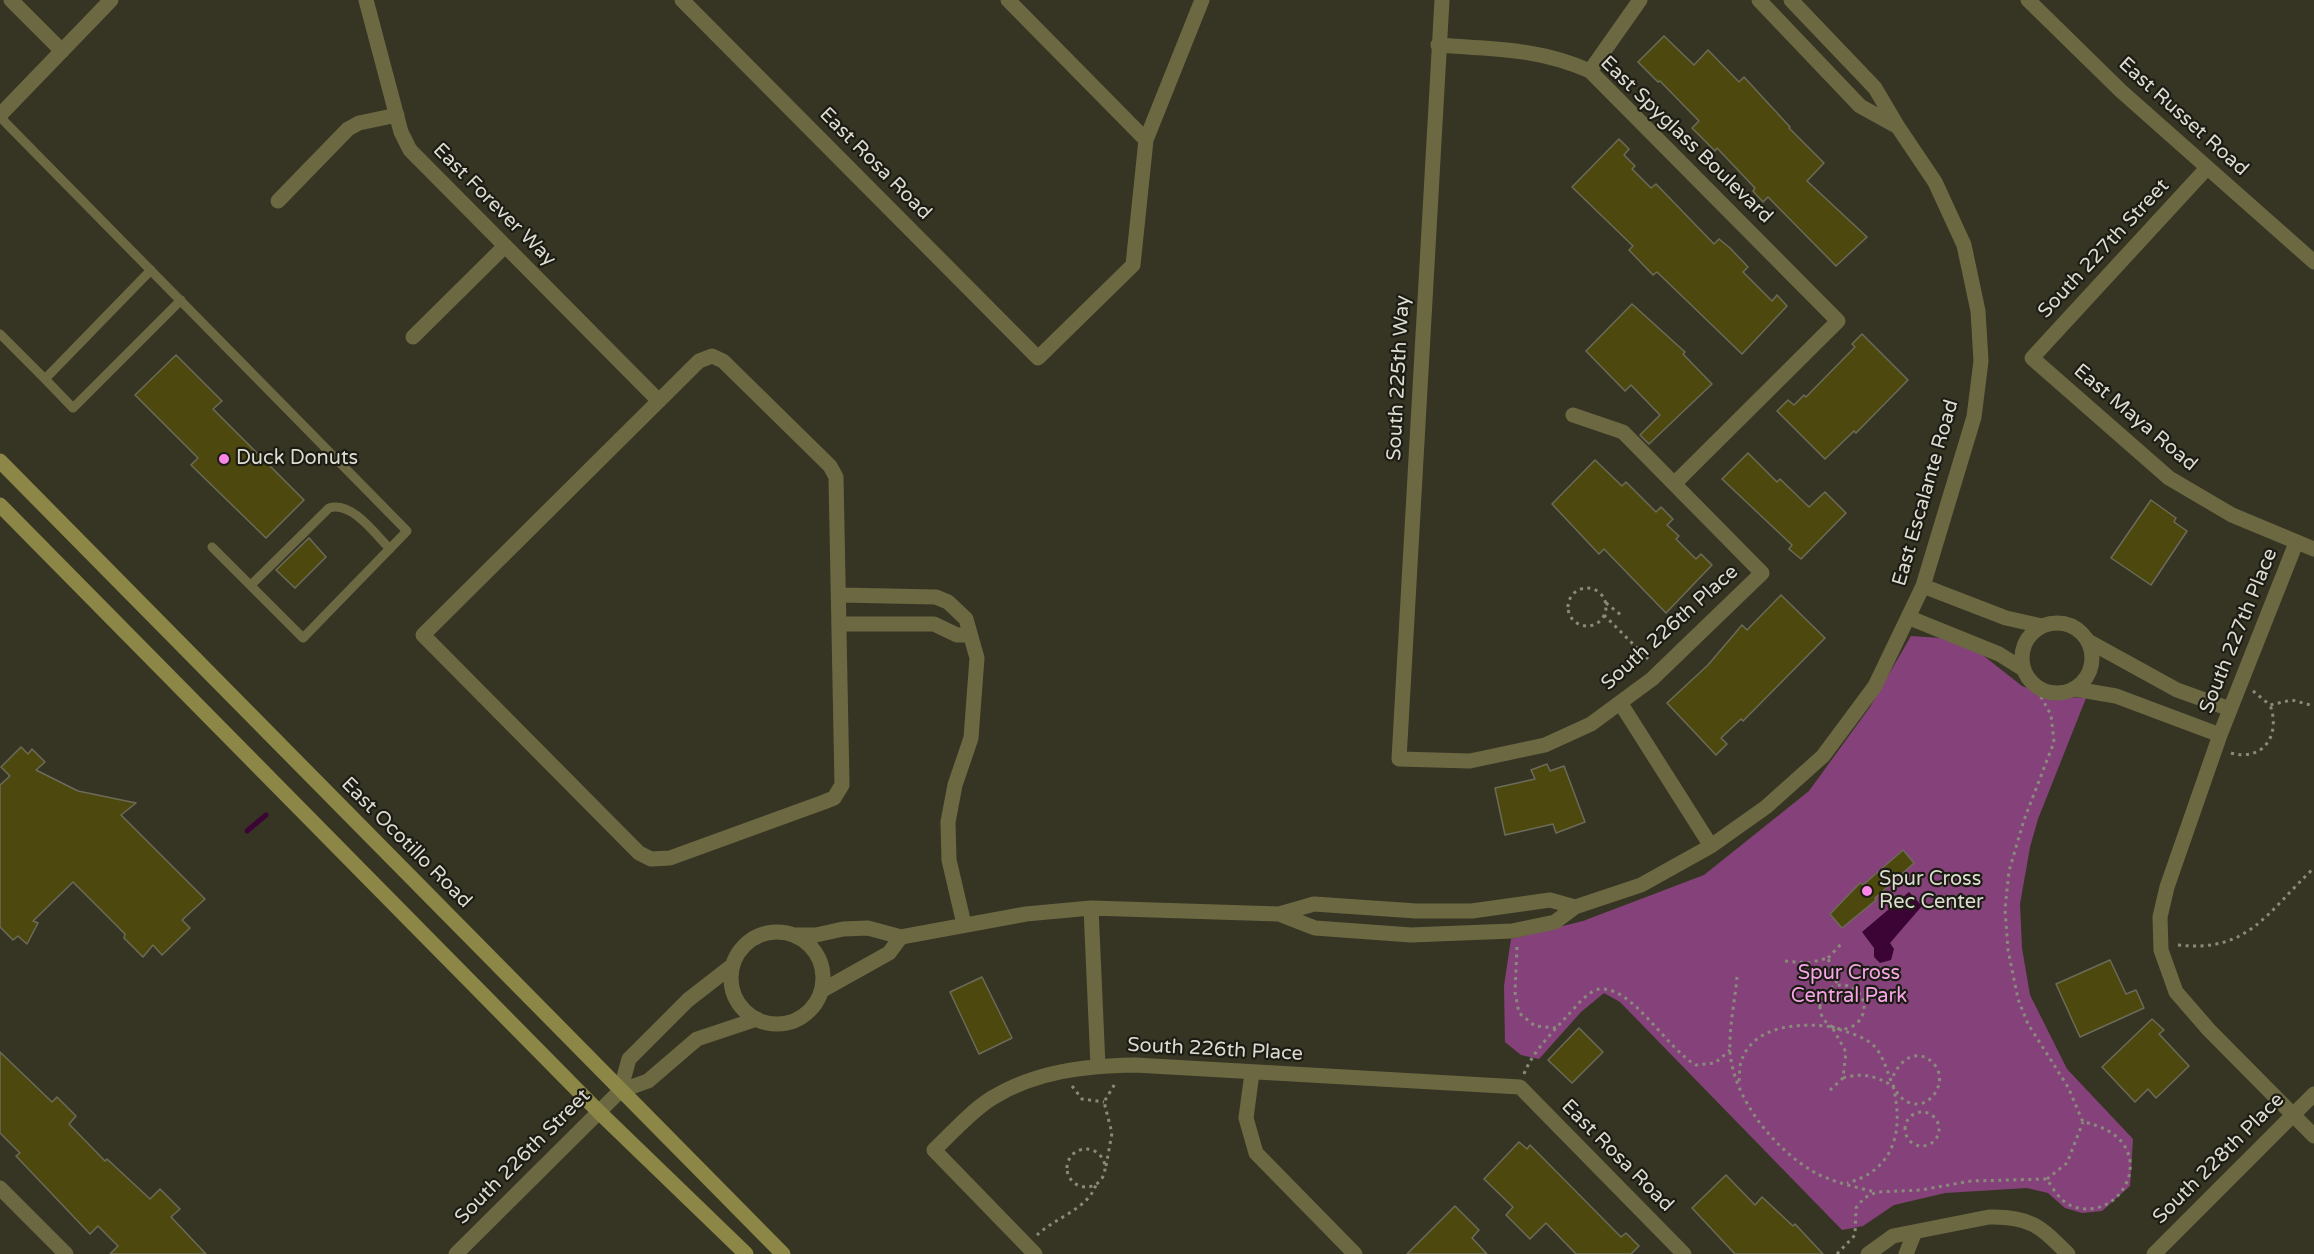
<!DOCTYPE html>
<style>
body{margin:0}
canvas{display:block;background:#363524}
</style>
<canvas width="2314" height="1254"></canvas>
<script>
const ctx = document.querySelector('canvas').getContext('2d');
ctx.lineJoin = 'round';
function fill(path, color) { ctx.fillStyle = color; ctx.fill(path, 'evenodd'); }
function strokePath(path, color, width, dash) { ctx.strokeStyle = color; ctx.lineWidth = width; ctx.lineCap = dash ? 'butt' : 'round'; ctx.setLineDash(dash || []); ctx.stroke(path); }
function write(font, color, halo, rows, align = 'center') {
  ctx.font = font + ' "Varela Round",sans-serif'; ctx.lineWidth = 4.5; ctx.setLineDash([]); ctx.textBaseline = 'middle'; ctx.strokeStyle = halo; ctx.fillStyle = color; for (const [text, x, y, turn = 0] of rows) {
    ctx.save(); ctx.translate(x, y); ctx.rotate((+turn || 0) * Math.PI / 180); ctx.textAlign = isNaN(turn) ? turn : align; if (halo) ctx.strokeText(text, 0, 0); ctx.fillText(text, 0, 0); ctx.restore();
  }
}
fill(new Path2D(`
 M1911,636L1940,638L1980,653L2022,686L2049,696L2086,698L2038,819L2030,847L2020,904L2022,948L2030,995L2067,1069L2133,1139L2130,1186L2102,1211L2082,1213L2065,1208L2048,1193L2027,1188L1945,1193L1894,1205L1863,1226L1842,1230L1620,1002L1604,993L1581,1012L1539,1059L1521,1055L1505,1042L1504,986L1511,939L1583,921L1704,875L1809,791L1870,707Z`), '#85427a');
fill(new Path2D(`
 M1909,892L1922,906L1890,943L1894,949L1891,960L1880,963L1874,957V948L1862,932Z`), '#3b0435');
strokePath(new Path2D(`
 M247,831L266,815`), '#3b0435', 5);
const building = new Path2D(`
 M1664,36L1694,65L1708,50L1739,82L1744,77L1790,127L1789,128L1824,163L1807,181L1867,237L1836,266L1768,197L1763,202L1753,191L1755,188L1717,148L1715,151L1692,128L1699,121L1660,81L1658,82L1638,62Z
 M1619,139L1629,149L1624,155L1635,166L1632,169L1651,188L1656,184L1714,244L1719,239L1730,248L1748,267L1743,272L1772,301L1777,295L1787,306L1742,354L1657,272L1653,275L1629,250L1633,246L1572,187Z
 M1632,304L1685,352L1683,354L1712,384L1649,444L1640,435L1660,415L1631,385L1625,391L1586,351Z
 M1862,334L1908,380L1856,433L1854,431L1825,459L1777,411L1788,400L1794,405L1804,395L1806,397L1855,347L1852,344Z
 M176,355L222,401L213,409L304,500L266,538L191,465L198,458L135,395Z
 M1748,453L1777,482L1780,479L1809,507L1825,492L1846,513L1801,559L1789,549L1792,545L1722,479Z
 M1595,460L1622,486L1626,482L1656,512L1661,507L1673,519L1667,525L1679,536L1676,539L1696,559L1701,554L1712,565L1666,613L1604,549L1599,554L1552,504Z
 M2151,500L2176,518L2174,522L2187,531L2151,585L2111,558Z
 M309,538L326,557L295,588L276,570Z
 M1781,595L1825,638L1743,721L1741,719L1721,738L1727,744L1716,755L1667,703L1708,665L1742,625L1747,630Z
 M21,747L28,754L32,749L45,762L36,770L78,791L136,803L121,815L205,899L182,920L190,928L162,955L153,945L143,957L124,938L125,934L73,882L33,921L38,923L27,944L18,936L13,940L0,927V785L10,776L1,767Z
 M1547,764L1550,771L1564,766L1585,822L1556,833L1553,824L1505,835L1495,788L1535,779L1531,770Z
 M1903,850L1914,863L1875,898L1876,900L1842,928L1830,914L1860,883L1863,885Z
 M2110,960L2126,994L2136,990L2144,1008L2080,1037L2056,984Z
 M982,977L1012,1038L979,1054L950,992Z
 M2152,1019L2164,1030L2159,1034L2189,1066L2156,1098L2148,1089L2135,1102L2102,1067Z
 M1579,1028L1603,1052L1572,1083L1548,1060Z
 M0,1052L52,1102L57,1097L76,1116L69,1124L105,1161L107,1159L150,1199L160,1189L180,1209L171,1217L206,1254H110L118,1246L98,1226L90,1234L16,1156L20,1153L0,1133Z
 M1519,1142L1527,1149L1530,1145L1621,1237L1626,1233L1639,1246L1631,1254H1576L1546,1223L1530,1239L1506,1215L1513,1207L1484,1179Z
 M1726,1175L1755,1205L1762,1197L1793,1226L1795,1224L1823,1254H1735L1692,1208Z
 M1455,1206L1479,1230L1472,1238L1487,1254H1407Z`);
fill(building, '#4d480d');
strokePath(building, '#6c6b59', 1.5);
strokePath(new Path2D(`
 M1568 607a19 19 0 1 1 38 0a19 19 0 1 1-38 0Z
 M1606,603L1621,615
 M1604,615L1648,659
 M2253,691L2270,705L2292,700L2314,706
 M2231,753C2264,762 2281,734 2270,705
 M2178,945C2249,953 2267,912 2314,868
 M1517,947L1515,992L1519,1013L1535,1026L1556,1028
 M1828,958L1843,942
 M1785,961L1808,963L1828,958L1838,986
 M1737,977C1735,1001 1729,1027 1730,1051C1733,1098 1774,1149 1814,1172C1832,1182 1855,1187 1875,1192
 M1820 1007a22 22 0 1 1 44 0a22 22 0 1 1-44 0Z
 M1832,1027C1845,1032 1863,1035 1874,1046C1890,1062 1888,1095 1910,1103C1931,1110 1949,1081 1934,1064C1917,1046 1899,1060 1892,1079
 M1524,1074C1533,1051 1552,1033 1568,1015C1577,1006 1587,991 1600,989C1632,986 1668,1050 1696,1065L1715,1063L1730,1050
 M1843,1078C1863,1072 1875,1076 1893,1086C1904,1130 1895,1170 1847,1183
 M1739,1081C1740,1075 1739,1068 1741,1062C1752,1025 1801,1022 1832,1027L1846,1052L1843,1078L1828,1092
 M1072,1086L1082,1099L1104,1102
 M1905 1129a17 17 0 1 1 34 0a17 17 0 1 1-34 0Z
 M1067 1168a19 19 0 1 1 38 0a19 19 0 1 1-38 0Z
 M1106,1166L1112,1133L1104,1102L1116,1082
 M2047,1179L2067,1163L2083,1122
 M1037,1235C1053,1219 1090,1208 1096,1184
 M1837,1254L1855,1235L1856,1208L1864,1198L1877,1192L1921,1190L1971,1181L2047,1179C2053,1189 2061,1202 2072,1206C2125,1226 2166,1138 2083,1122L2068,1087L2028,1024L2018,999L2008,950L2005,909L2009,871L2024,820L2054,742L2051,715L2035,686`), '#8a8a7c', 3, [3, 4.5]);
strokePath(new Path2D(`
 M0,117L407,531L303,638L212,547
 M151,270L45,379L73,408L181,300
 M0,334L45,379
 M251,585L329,508C352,501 375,534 390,549`), '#6c6942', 9);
strokePath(new Path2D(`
 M11,0L62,51
 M366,0L401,132L410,150L659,401
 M682,0L1038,358L1133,265L1146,140L1202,0
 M1008,0L1146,140
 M1442,0L1399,759L1470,761L1545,745L1591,724L1652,679L1762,573L1623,432L1573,415
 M1759,0L1860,106L1898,127
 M2028,0L2121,91L2314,262
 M1438,45C1493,49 1539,48 1590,71L1838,321L1675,483
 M1590,71L1640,0
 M2207,168L2032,358L2169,478L2232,515L2314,549
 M278,201L348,129L359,123L397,115
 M413,337L505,246
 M712,356L723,361L830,466L836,477L842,785L834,798L824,802L670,858L651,859L639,853L423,635L699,361Z
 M2296,543L2220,735L2167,887L2160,917L2161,950L2176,992L2209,1030L2314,1136
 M1923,586L2006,618L2042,626
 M840,595L936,597L948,602L966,619L977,658L971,738L955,785L948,822L949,860L964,924
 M1910,618L1999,654L2023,669
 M2022 658a35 35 0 1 1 70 0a35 35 0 1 1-70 0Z
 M840,624H934L957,635H969
 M2088,641L2177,690L2230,709
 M2075,689L2116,696L2220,735
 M1621,704L1711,846
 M1091,908L1098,1066
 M1279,914L1315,928L1411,935L1512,931L1555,922L1575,907L1641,885L1711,846L1766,807L1823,756L1875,686L1923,586L1974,417L1981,361L1978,311L1964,245L1935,182L1898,127L1875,88L1791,0
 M731 978a46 46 0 1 1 92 0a46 46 0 1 1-92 0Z
 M794,935H816L843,929L868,928L901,937L1026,914L1091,908L1279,914L1314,904L1416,911H1472L1550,900L1575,907
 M821,991L889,953L901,937
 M1252,1073L1246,1118L1256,1153L1355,1254
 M620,1091L629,1059L688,1000L733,965
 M0,1188L66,1254
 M456,1254L620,1091L648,1081L697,1039L757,1019
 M1035,1254L934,1150C952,1133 971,1111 992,1098C1036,1071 1085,1066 1135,1065L1520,1087L1684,1254
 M1868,1254L1893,1236L1989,1217C2030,1216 2040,1226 2068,1254
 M1906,1254L1914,1234
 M2154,1254L2314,1094`), '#6c6942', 15);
strokePath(new Path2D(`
 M0,115L111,0`), '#6c6942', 15);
strokePath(new Path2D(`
 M0,461L783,1254
 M0,505L599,1112L746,1254`), '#8c8746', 15);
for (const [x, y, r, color] of [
 [224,459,6,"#fa87e6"],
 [1867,891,6,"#fa87e6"]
]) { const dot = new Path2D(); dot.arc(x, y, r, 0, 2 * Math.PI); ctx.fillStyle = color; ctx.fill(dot); strokePath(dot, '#1c1c14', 2); }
write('20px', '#dcdcd1', '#1c1c14', [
 ["East Russet Road",2183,117,42],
 ["East Spyglass Boulevard",1686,140,44],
 ["East Rosa Road",875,164,45],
 ["East Forever Way",494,205,45],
 ["South 227th Street",2104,249,-47],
 ["South 225th Way",1399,378,-87],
 ["East Maya Road",2135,418,40],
 ["East Escalante Road",1926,493,-74],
 ["South 226th Place",1670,628,-42],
 ["South 227th Place",2239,631,-68],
 ["East Ocotillo Road",406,843,45],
 ["South 226th Place",1215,1050,3],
 ["East Rosa Road",1617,1156,45],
 ["South 226th Street",523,1157,-45],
 ["South 228th Place",2219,1159,-45]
]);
write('20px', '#dcdcd1', '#1c1c14', [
 ["Duck Donuts",236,459],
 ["Spur Cross",1879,880],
 ["Rec Center",1879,903]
], 'left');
write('20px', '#f6a5e6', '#1c1c14', [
 ["Spur Cross",1849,974],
 ["Central Park",1849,997]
]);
</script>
